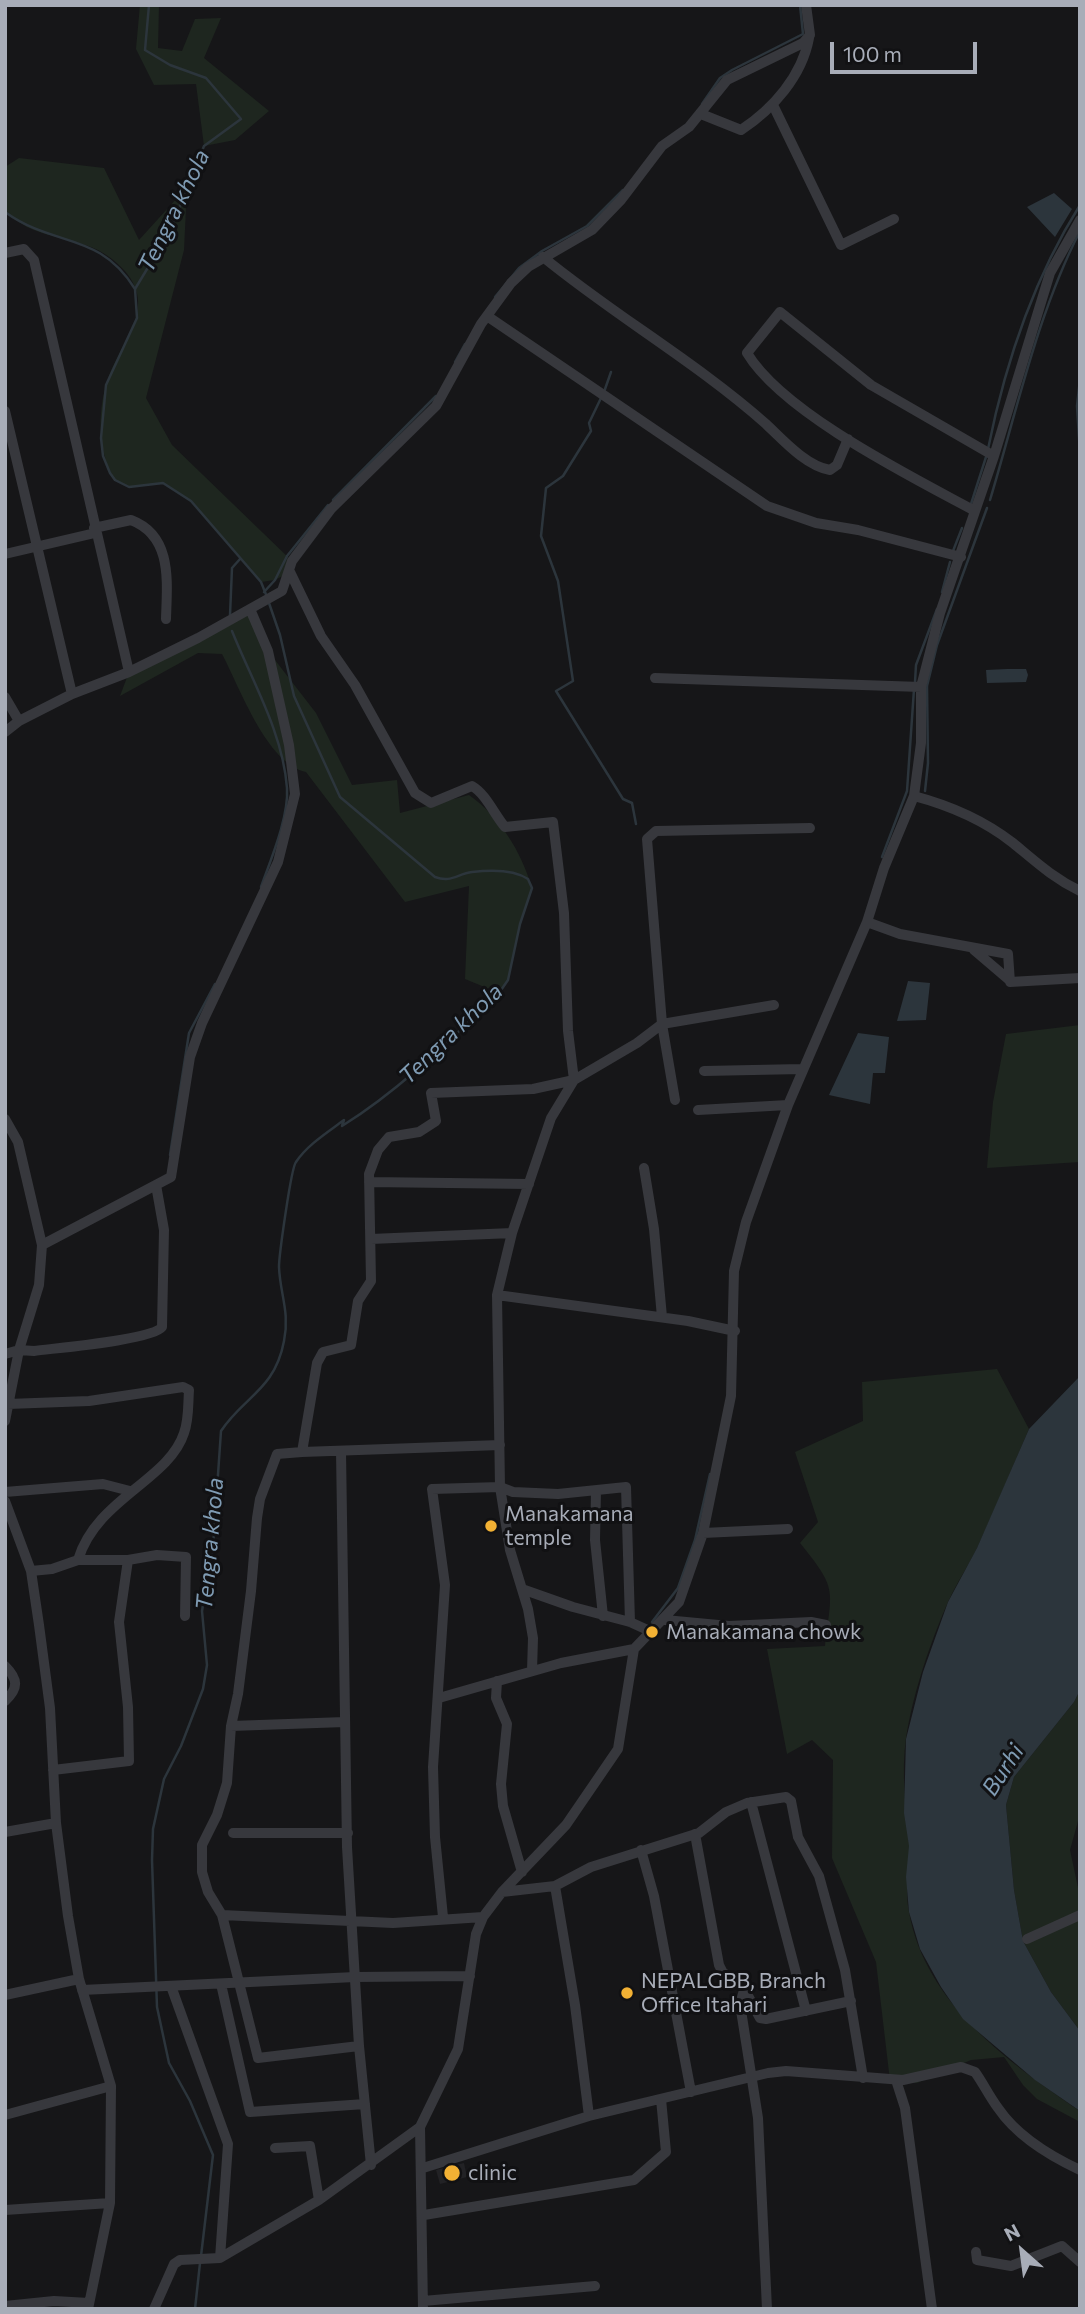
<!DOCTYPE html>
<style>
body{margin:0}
#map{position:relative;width:1085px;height:2314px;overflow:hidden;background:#161618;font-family:Commissioner,sans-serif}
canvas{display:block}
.frame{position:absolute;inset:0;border:7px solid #a8adb8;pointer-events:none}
.north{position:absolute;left:987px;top:2216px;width:70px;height:70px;-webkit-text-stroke:5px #111113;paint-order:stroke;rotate:332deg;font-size:19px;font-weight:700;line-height:28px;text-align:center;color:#a8adb8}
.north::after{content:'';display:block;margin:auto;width:24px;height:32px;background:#a8adb8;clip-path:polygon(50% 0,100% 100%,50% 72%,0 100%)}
.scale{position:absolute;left:830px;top:42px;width:147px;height:32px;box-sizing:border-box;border:4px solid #a8adb8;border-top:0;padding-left:9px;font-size:21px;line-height:24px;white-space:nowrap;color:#a8adb8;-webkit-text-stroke:5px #111113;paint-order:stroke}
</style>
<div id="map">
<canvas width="1085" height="2314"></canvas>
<div class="frame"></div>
<div class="north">N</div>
<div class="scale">100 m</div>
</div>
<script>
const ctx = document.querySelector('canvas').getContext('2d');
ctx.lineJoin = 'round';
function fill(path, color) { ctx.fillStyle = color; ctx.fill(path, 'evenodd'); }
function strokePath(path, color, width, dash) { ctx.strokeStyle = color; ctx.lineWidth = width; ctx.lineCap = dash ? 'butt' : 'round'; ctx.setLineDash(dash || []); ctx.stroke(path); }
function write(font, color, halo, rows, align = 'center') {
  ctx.font = font + ' Commissioner,sans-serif'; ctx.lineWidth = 6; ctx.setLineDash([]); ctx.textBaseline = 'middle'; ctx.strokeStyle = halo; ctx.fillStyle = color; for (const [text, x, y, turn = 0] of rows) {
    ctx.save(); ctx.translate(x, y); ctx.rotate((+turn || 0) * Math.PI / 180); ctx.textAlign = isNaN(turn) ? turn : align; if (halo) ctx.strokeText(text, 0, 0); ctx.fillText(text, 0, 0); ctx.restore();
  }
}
fill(new Path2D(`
 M464,2163L467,2177L440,2184L436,2170Z`), '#222225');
fill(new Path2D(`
 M140,5H159L158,48L182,51L195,19L221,18L204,58L269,111L235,140L204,146L196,84L154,85L136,49Z
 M19,158L104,168L139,240L187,187L184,250L146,398L172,445L292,561L290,572L275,580L261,582L191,501L163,483L129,487L115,480C98,453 97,413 107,382C122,336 166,302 112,259C89,240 54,240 27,227C20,223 12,217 5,212V167Z
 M250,609L268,651L316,713L352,785L397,780L400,813L469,795C500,817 521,851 532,888L520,924L508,980L499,993L465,979L469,886L405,902L306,772C267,764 240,688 222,654L198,653L120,696L129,672Z
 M1080,1025V1162L987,1168L993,1102L1006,1034Z
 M997,1369L1029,1429C1012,1468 996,1507 978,1546C969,1565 957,1582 948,1602C930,1643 913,1693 906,1738C901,1773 906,1809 909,1843C911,1866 904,1888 909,1912C925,2003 1008,2062 1080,2111V2122L1037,2099L1023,2085L1004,2057L971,2060L917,2083L890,2081L876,1962L832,1858L833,1760L812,1740L787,1754L767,1649L825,1646C832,1588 838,1590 800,1543L818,1522L795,1452L863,1421L862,1382Z
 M1080,1690V1814L1070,1850L1080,1897V2031L1051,1992L1023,1941L1014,1890L1006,1805L1014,1777L1074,1702Z`), '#1e261f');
fill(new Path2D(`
 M1054,193L1072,209L1055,237L1027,207Z
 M1007,669H1026L1028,675L1026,682L987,683L986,670Z
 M908,981L930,983L926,1020L897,1021Z
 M858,1033L889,1037L885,1073H873L870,1104L829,1095Z
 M1080,1376V1690L1074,1702L1014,1777L1006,1805L1014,1890L1023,1941L1051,1992L1080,2031V2111L1035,2080L963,2019L941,1987L920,1949L909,1912L906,1877L909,1846L904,1813L906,1739L923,1672L948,1602L977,1548L1029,1429Z`), '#2c353c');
strokePath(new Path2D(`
 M149,5L145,50L170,65L206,78L241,119L204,146L170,231L135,289L137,318L106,385L101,438L103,456L110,473L115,480L129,487L163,483L191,501L261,582L267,597
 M702,104L720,78L732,70L803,34L800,5
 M5,212C55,248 99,231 135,289
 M495,297L519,268L542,251L587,226L623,190
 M455,362L465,344
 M1080,379L1077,406L1080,454
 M604,392L611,372
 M601,398L589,423L591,431L563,476L546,488L541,536L558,581L573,681L556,691L623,799L632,803L636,824
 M988,449C1005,364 1034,278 1080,205
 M333,500L436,396
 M990,500C1017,410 1037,315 1080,231
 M971,504L986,457
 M953,551L962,528
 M264,592L275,580L287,556L328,505
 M942,592L950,562
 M230,615L232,568L240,559
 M232,631C252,681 283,733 287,788C289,817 271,859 261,887
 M915,682L916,665L937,609
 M925,791L928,763L927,686L937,645L987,508
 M882,857L907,791L914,689
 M170,1155L189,1033L215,984
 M652,1622L678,1588L695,1540L710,1474
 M201,2256L213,2155L190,2101L169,2063L157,2007L152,1860L153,1829L164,1779L181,1746L203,1689L207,1665L202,1611L213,1547L221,1431C243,1397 275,1390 284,1341C290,1312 280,1294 279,1267C279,1256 291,1168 296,1162C307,1145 328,1132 344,1120L342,1126C400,1090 450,1040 499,993L508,980L520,924L532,888L528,879C513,869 489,870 472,872C457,874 451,883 435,877L340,797L294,696L280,635L269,603
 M195,2309L200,2263`), '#2c353c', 2.5);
strokePath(new Path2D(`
 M773,105L841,245L894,219
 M701,114L741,130C773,109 802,76 809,38
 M5,253L24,249L34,260L129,672
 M543,257C615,316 696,362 766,424C783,440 806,466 830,470L837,465L848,439
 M487,316L767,506L816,523L858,530L961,557
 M5,411L72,694
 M975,511C912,477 783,413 747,353L780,312L871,385L994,456
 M94,528L131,520C173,536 167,582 166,619
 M5,554L95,533
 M290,572L321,636L355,685L415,793L431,803L472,786C486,794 494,814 505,827L553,822L564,913L568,1031L574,1080L551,1118L512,1233L497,1295L500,1487L510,1550L528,1609L533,1638L532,1671
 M655,678L921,687
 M5,697L19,721
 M5,732L19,721L72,694L129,672L198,638L282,591L292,561L331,509L436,406L481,324L511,283L528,267L592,230L621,200L662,146L689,127L727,80L803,43L810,35L806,5
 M914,796C948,805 985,821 1013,843C1035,861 1053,878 1080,891
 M867,922L900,934L1008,954L1010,982L1080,978
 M974,950L1008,979
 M704,1071L802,1069
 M675,1100L662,1024L647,839L656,831L810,828
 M698,1110L788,1105
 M5,1119L18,1142L42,1245L39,1285L19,1350L5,1421
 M644,1168L654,1229L662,1317
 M369,1182L529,1184
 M371,1239L512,1233
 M42,1245L171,1177L190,1057L202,1023L278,862L295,794L289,745L268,651L250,609
 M497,1295L688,1321L735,1331
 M5,1354L19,1350L34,1351C56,1348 152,1340 162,1327L164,1230L156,1185
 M8,1404L89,1401L183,1387L189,1390C188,1404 189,1420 184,1433C169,1480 96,1499 78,1560L52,1569L31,1571
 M341,1451L347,1847L359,2046L371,2165
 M302,1452L500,1445
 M596,1491L595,1540L603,1616
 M5,1492L103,1484L130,1491
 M5,1501L31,1571L39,1625L50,1708L56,1823L68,1916L79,1979L111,2086L110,2203L88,2309
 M703,1533L788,1529
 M78,1560H128L157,1555L186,1557L185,1616
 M522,1589L573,1607L630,1622L652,1632
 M665,1620L729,1626L811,1622L826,1625
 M5,1666C18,1679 19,1688 5,1701
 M497,1681L496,1698L507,1724L501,1784L503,1806L522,1872
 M439,1698L561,1663L634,1649
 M231,1726L345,1722
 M53,1770L129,1761L128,1707L119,1622L128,1560
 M751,1802L806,2011
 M5,1832L56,1823
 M233,1833H348
 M695,1834L719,1965L723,1973L740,1981L760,2018L766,2019L851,2001
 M641,1850L654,1896L691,2092
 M555,1886L575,2005L589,2116
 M502,1892L555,1886L591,1867L699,1833L726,1812L747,1803L786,1797L791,1801L798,1837L819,1876L845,1970L863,2078
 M222,1915L393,1923L483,1917
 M443,1917L435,1837L433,1767L445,1585L432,1489L500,1487L513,1492L558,1494L626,1487L630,1622
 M1027,1939L1080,1915
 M221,1984L250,2112L365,2104
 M171,1986L228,2144L220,2258L319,2200L420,2127
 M82,1990L355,1977L470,1976
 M744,1990L740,2004L758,2118L767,2309
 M5,1995L79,1979
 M359,2046L258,2058L222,1915L208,1892L202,1872V1845L217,1815L227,1783L231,1726L238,1694L251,1591L257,1518L260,1499L277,1454L302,1452L317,1363L323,1352L351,1345L358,1301L371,1281L369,1174L378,1150L389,1137L419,1132L436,1121L431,1093L533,1089L574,1080L637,1043L662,1024L774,1005
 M896,2080L905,2108L932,2309
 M5,2115L111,2086
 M275,2148L310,2146L319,2200
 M423,2168L589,2116L768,2073L786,2071L903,2080L961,2067L975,2072C983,2083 989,2096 998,2108C1017,2136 1050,2156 1080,2170
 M5,2210L110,2203
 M424,2215L634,2180L666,2152L661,2099
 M976,2252L977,2260L1011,2266L1062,2246L1080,2262
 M423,2301L595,2286
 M5,2306L54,2301L89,2303
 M154,2309L174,2264L180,2260L220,2258
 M423,2309L420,2127L458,2049L476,1934L483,1917L502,1892L566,1825L618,1749L634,1649L679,1602L703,1533L731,1396L734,1271L746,1222L788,1105L867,922L884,868L914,796L921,743V687L940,613L994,456L1050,273L1080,220`), '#37383d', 10);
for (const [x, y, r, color] of [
 [491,1526,7,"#f2b134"],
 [652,1632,7,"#f2b134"],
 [627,1993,7,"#f2b134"],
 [452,2173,9,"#f2b134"]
]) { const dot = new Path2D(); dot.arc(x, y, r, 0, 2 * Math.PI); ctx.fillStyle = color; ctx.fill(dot); strokePath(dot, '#111113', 2.5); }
write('21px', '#a8adb8', '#111113', [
 ["Manakamana",505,1514],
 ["temple",505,1538],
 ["Manakamana chowk",666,1632],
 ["NEPALGBB, Branch",641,1981],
 ["Office Itahari",641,2005],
 ["clinic",468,2173]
], 'left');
write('italic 23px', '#7f9bb3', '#111113', [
 ["Tengra khola",174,211,-64],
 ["Tengra khola",451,1034,-44],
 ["Tengra khola",210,1544,-85],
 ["Burhi",1003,1770,-57]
]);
</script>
